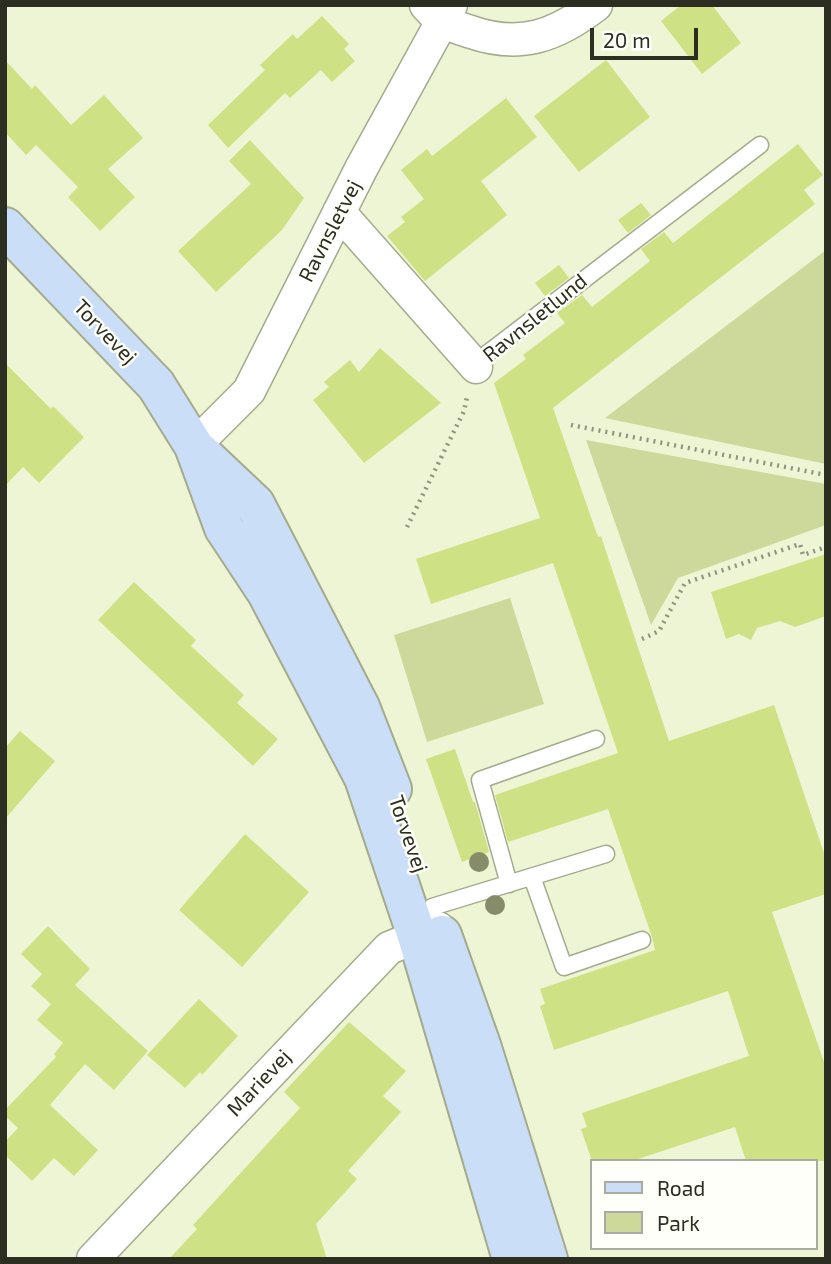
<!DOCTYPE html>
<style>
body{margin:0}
#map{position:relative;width:831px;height:1264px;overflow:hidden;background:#eef5d5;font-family:"Exo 2",sans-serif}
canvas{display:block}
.frame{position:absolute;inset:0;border:7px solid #2c2e22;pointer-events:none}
.legend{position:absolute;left:590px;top:1159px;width:228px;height:91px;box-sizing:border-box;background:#fdfff8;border:2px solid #a9aba2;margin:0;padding:9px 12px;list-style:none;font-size:21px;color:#2c2e22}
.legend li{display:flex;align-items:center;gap:14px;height:35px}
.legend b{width:35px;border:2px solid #a9aba2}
.scale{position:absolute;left:590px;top:28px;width:108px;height:32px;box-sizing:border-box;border:4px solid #2c2e22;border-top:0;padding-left:9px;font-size:21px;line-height:24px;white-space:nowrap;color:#2c2e22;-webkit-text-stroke:5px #fdfff8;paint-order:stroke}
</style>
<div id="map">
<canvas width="831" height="1264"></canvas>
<div class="frame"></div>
<ul class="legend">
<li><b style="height:9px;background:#cbdef7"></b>Road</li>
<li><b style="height:19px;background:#ccd99b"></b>Park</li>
</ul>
<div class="scale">20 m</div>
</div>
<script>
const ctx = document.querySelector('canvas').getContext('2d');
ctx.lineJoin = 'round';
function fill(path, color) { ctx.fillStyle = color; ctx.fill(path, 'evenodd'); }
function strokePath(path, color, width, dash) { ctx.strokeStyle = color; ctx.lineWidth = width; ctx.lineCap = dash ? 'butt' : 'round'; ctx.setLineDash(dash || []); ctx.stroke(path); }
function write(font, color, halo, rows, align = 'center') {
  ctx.font = font + ' "Exo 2",sans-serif'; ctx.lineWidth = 5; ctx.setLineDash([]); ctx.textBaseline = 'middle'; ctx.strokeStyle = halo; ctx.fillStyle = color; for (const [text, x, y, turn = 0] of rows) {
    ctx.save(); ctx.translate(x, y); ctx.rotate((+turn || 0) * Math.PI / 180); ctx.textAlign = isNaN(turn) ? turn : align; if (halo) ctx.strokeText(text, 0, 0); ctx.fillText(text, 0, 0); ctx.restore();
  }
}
fill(new Path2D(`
 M826,250V464L605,418Z
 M586,440L826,484V525L678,578L651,625Z
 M510,598L544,704L427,742L394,635Z`), '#ccd99b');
fill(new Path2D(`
 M681,5H712L741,43L702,74L661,21Z
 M322,16L349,44L344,49L355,61L332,82L321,70L290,98L285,93L228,148L208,125L265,70L260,65L293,34L297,39Z
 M5,60L32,89L35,85L71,125L104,95L143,138L108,169L135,197L100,231L68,197L78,187L36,145L26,155L5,132Z
 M606,60L650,117L579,172L534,116Z
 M506,98L537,137L481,181L507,215L425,281L387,236L405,222L401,217L424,199L401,170L427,149L432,156Z
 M250,140L304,198L282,230L216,292L178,251L251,184L229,161Z
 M798,144L823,175L804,190L815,204L553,408L598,537L601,536L669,741L774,705L826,859V894L772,912L826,1068V1161H746L735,1127L632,1161H592L581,1129L587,1127L582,1113L749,1056L728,991L554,1050L540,1006L545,1004L540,989L655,950L652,937L608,809L508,842L495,795L618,753L553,563L431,604L416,559L540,518L494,383L526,359L523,355L565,323L557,313L582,295L592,307L650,261L641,249L664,232L673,243Z
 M641,203L651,215L628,233L618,220Z
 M559,265L569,278L545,296L535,283Z
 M380,348L441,403L364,463L313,400L329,387L324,382L350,360L359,372Z
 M5,363L51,409L53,406L84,437L39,483L23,467L5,486Z
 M826,554V616L795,627L780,621L757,628L751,640L739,634L726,639L711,592Z
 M134,582L196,640L191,646L244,695L237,703L278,739L253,766L98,620Z
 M20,731L55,761L5,819V748Z
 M455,749L473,802H475L489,852L462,862L426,759Z
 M245,834L309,892L242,967L179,910Z
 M48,926L90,969L75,985L148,1051L114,1090L85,1064L50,1105L98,1150L74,1176L54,1158L32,1181L5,1155V1142L18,1128L5,1116V1110L56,1057L54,1054L63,1043L37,1020L51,1004L31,986L42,974L21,954Z
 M199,999L238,1036L202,1075L200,1072L185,1088L147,1055Z
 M349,1022L406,1071L383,1096L401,1112L348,1171L357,1179L316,1224L327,1259H169L197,1229L193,1225L300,1108L284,1092Z`), '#cfe185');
const lane = new Path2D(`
 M476,367L488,353L760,145
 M532,877L564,967L642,940
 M509,884L480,780L596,739
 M432,907L606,854`);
const street = new Path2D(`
 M426,5C442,23 448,25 471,32C520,49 556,36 596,5
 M339,212L476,367
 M194,446L249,391L362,167L451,5
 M93,1259L389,948L438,928`);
const secondary = new Path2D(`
 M5,227L156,385L194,446L224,528L267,593L364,778L417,936L512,1259
 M201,453L255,504L360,707L392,789
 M442,935L481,1045L548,1259`);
strokePath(lane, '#a4ab8d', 19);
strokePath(street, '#a4ab8d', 35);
strokePath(secondary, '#a4ab8d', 42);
strokePath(new Path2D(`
 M571,425L826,475
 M407,527L464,411L467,397
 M642,639L659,631L685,583L800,544L803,555L826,547`), '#8f937d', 4.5, [2, 5]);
strokePath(lane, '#fff', 16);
strokePath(street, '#fff', 32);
strokePath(secondary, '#cbdef7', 38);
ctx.fillStyle = '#868c69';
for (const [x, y] of [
 [479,862],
 [495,905]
]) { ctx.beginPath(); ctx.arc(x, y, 10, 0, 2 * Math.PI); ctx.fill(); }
write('21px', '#2c2e22', '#fdfff8', [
 ["Ravnsletvej",330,231,-63],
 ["Ravnsletlund",535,318,-39],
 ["Torvevej",105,332,46],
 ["Torvevej",408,834,71],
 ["Marievej",259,1083,-47]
]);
</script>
